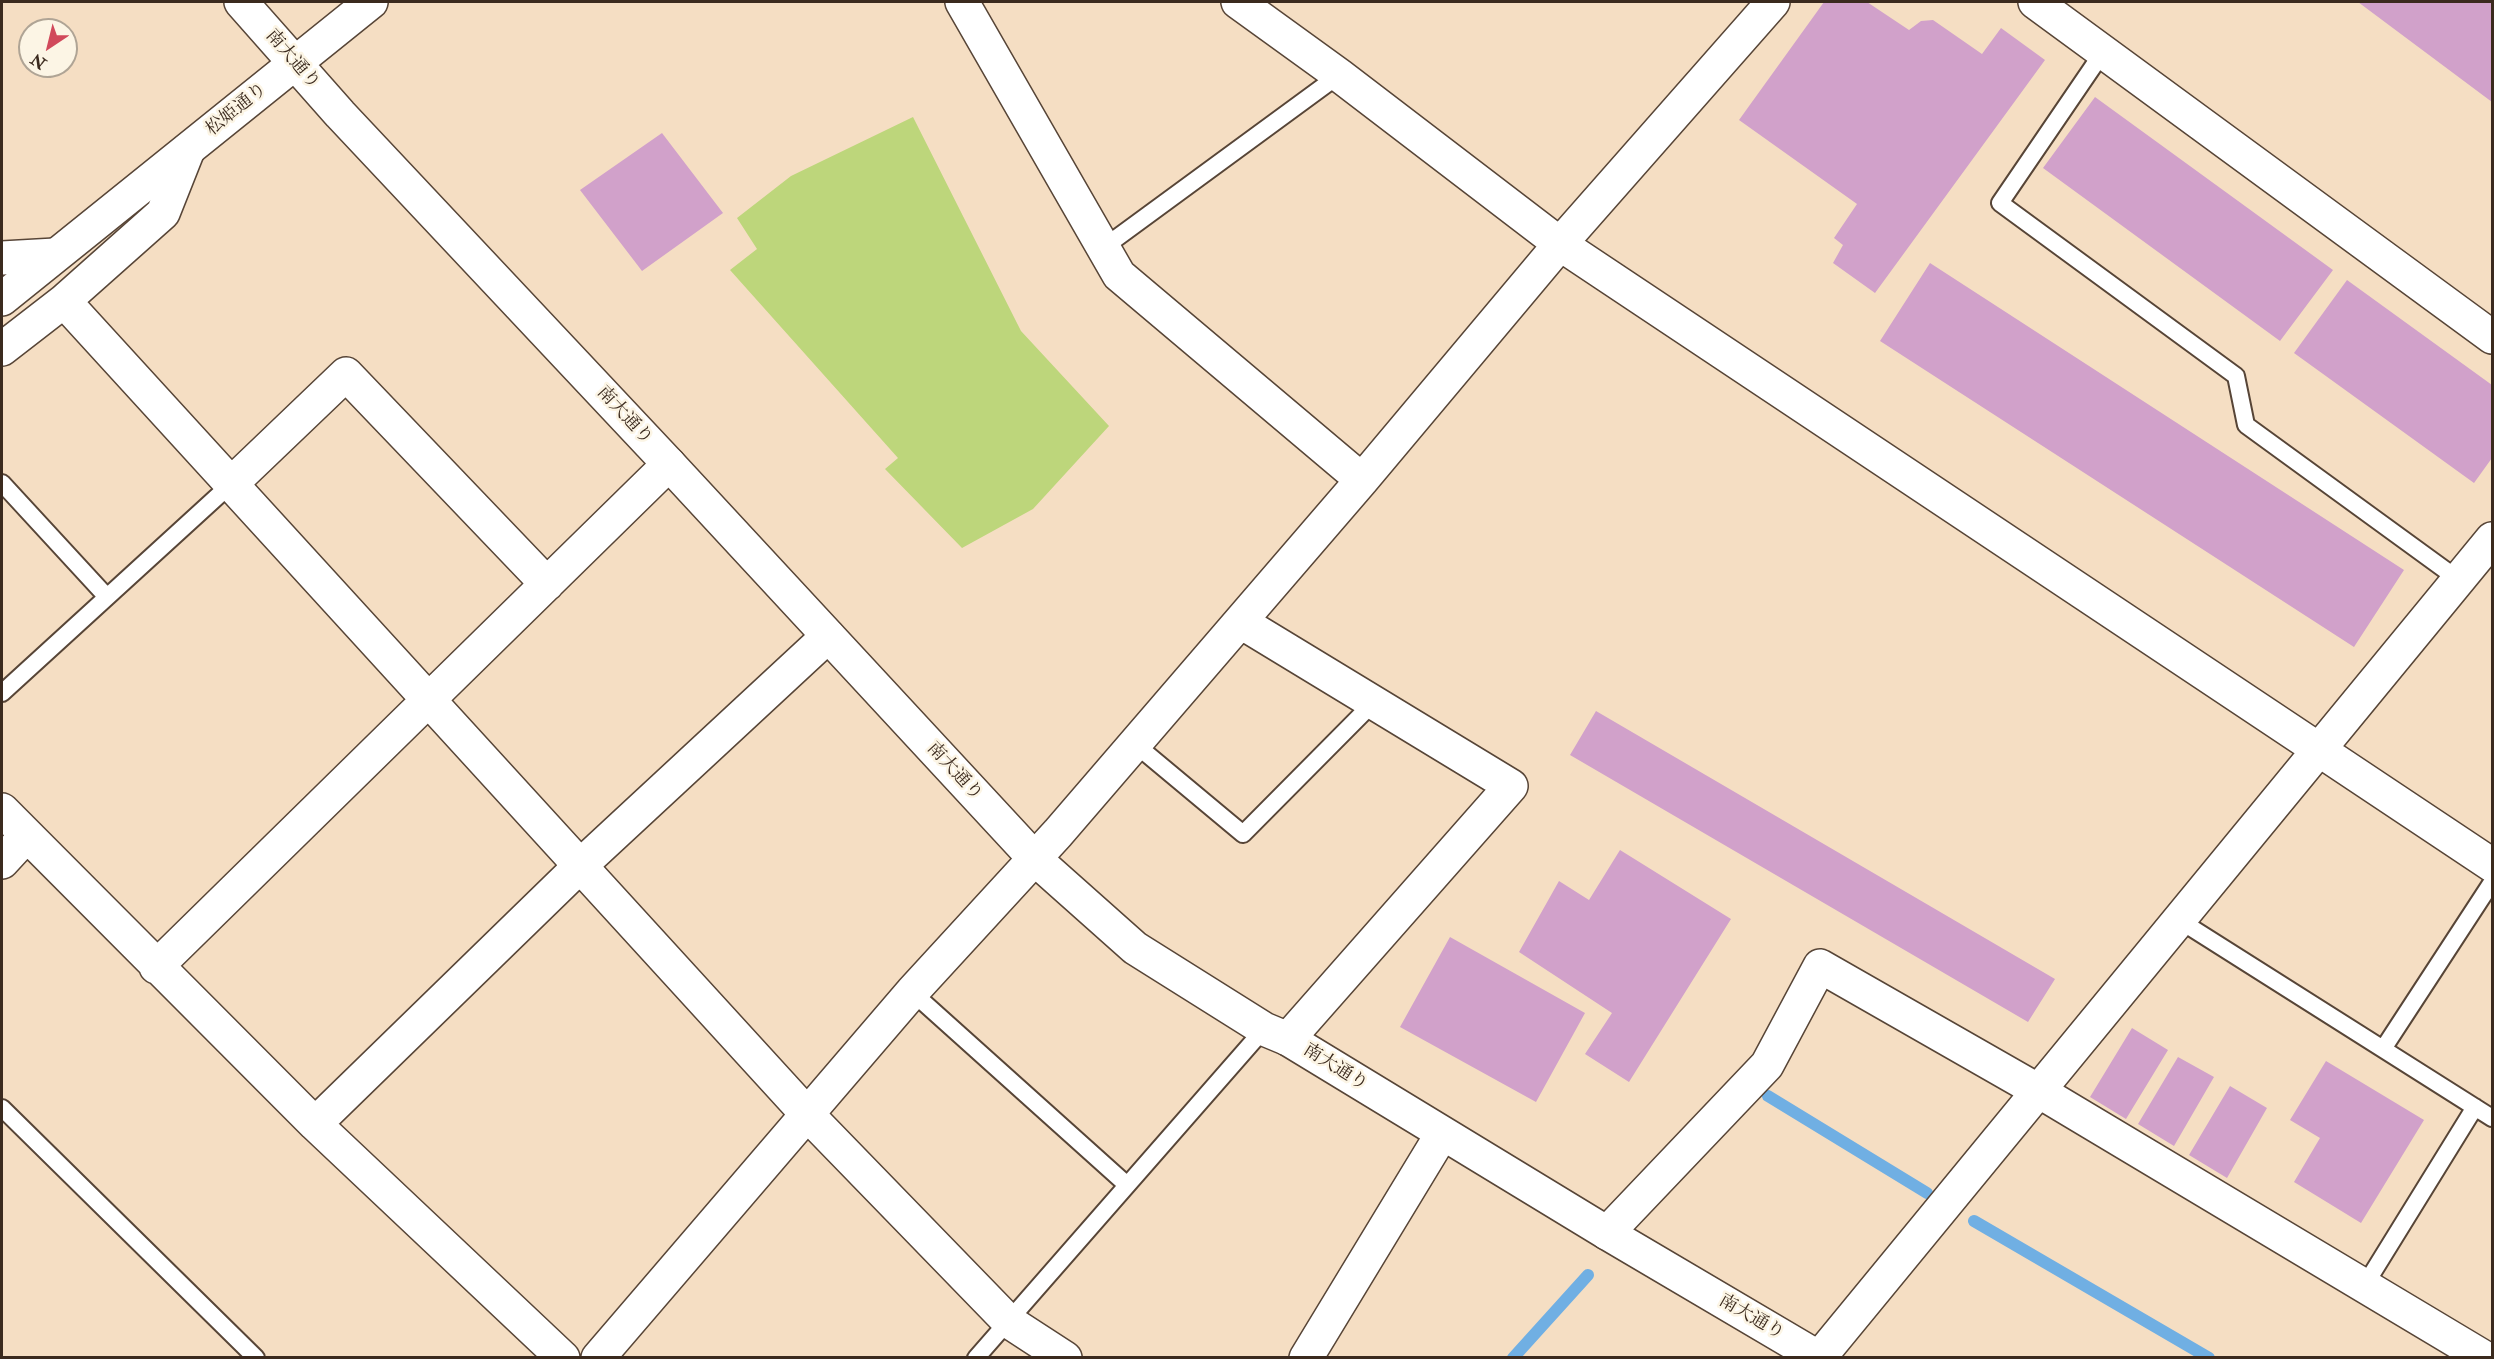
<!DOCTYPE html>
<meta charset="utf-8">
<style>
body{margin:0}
#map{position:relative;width:2494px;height:1359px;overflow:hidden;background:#f5dec3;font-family:"IM FELL Double Pica",serif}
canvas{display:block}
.frame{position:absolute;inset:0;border:3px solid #3b2a1e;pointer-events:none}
.north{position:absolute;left:18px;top:18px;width:60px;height:60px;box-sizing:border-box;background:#fcf5e5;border:2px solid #afa495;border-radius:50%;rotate:215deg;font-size:16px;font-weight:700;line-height:24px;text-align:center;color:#3b2a1e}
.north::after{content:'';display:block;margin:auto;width:21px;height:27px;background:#d1495b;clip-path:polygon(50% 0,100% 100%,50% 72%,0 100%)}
</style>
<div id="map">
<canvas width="2494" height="1359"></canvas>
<div class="frame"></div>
<div class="north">N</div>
</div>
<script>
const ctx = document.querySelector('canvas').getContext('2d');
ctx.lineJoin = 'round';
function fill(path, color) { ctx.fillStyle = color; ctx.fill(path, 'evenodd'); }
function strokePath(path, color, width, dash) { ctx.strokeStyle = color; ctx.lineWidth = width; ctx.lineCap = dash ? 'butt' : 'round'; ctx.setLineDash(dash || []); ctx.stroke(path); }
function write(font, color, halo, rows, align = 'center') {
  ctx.font = font + ' "IM FELL Double Pica","Noto Serif JP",serif'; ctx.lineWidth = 5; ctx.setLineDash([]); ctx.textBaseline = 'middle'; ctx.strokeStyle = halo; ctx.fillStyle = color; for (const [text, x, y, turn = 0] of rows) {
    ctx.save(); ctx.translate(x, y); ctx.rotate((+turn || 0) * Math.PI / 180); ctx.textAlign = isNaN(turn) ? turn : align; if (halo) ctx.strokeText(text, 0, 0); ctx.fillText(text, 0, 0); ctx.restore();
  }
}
fill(new Path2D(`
 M913,117L1021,331L1109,426L1033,509L962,548L885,469L898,458L730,270L757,249L737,218L791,176Z`), '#bdd67b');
strokePath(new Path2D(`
 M1768,1096L1927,1193
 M1974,1221L2209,1358
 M1513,1358L1588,1275`), '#70afe3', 12);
fill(new Path2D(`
 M1824,2H1867L1909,30L1921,21L1933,20L1982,54L2001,28L2045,60L1875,293L1833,263L1843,245L1834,238L1857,204L1739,120Z
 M2358,2H2492V102Z
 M2095,97L2333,270L2280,341L2043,168Z
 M662,133L723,213L642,271L580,190Z
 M1930,263L2404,570L2354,647L1880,341Z
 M2347,280L2492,385V458L2474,483L2294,353Z
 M1596,711L2055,979L2028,1022L1570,755Z
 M1620,850L1731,919L1629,1082L1585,1054L1612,1013L1519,952L1559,881L1589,900Z
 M1450,937L1585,1013L1536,1102L1400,1027Z
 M2132,1028L2168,1050L2126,1119L2090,1097Z
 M2178,1057L2214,1077L2174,1146L2138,1124Z
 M2326,1061L2424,1120L2361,1223L2294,1182L2320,1138L2290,1120Z
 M2230,1086L2267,1108L2227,1178L2189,1155Z`), '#d1a1ca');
const service = new Path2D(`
 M2103,52L2000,203L2236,376L2246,425L2459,580
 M1103,248L1339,75
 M2,483L107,597
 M2,693L231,484
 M1135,744L1243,834L1374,702
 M2179,920L2492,1118
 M912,992L1127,1185
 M2383,1049L2492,882
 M2,1108L256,1358
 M2365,1285L2475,1107
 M976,1358L1264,1029`);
const minor = new Path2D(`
 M962,2L1119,275L1362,480
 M1238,2L1339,75L1560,244L2492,865
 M2035,2L2492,337
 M2,258L55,255
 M64,301L807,1114L1008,1321L1065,1358
 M2,349L64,301L163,213L188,150
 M231,484L346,374L547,584
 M1241,622L1511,786L1288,1039
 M2,810L315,1124L563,1358
 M2,862L26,836
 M156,967L669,464
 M315,1124L580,866L828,636
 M1607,1233L1767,1065L1820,966L2037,1090L2485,1358
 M598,1358L912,992L1058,833L1362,480L1560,244L1773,2
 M1306,1358L1442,1134
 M1819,1358L2492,539`);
const tertiary = new Path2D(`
 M241,2L340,114L669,464L1035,859L1135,948L1264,1029L1288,1039L1607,1233L1819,1358
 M2,299L371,2`);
strokePath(service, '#574537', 20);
strokePath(minor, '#574537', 36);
strokePath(tertiary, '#574537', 36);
strokePath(service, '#fff', 16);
strokePath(minor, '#fff', 33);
strokePath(tertiary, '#fff', 33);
write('18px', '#3b2a1e', '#fcf5e5', [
 ["南大通り",292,60,49],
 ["松姫通り",237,110,-39],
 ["南大通り",624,416,47],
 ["南大通り",954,772,47],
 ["南大通り",1335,1068,32],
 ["南大通り",1751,1318,30]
]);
</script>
